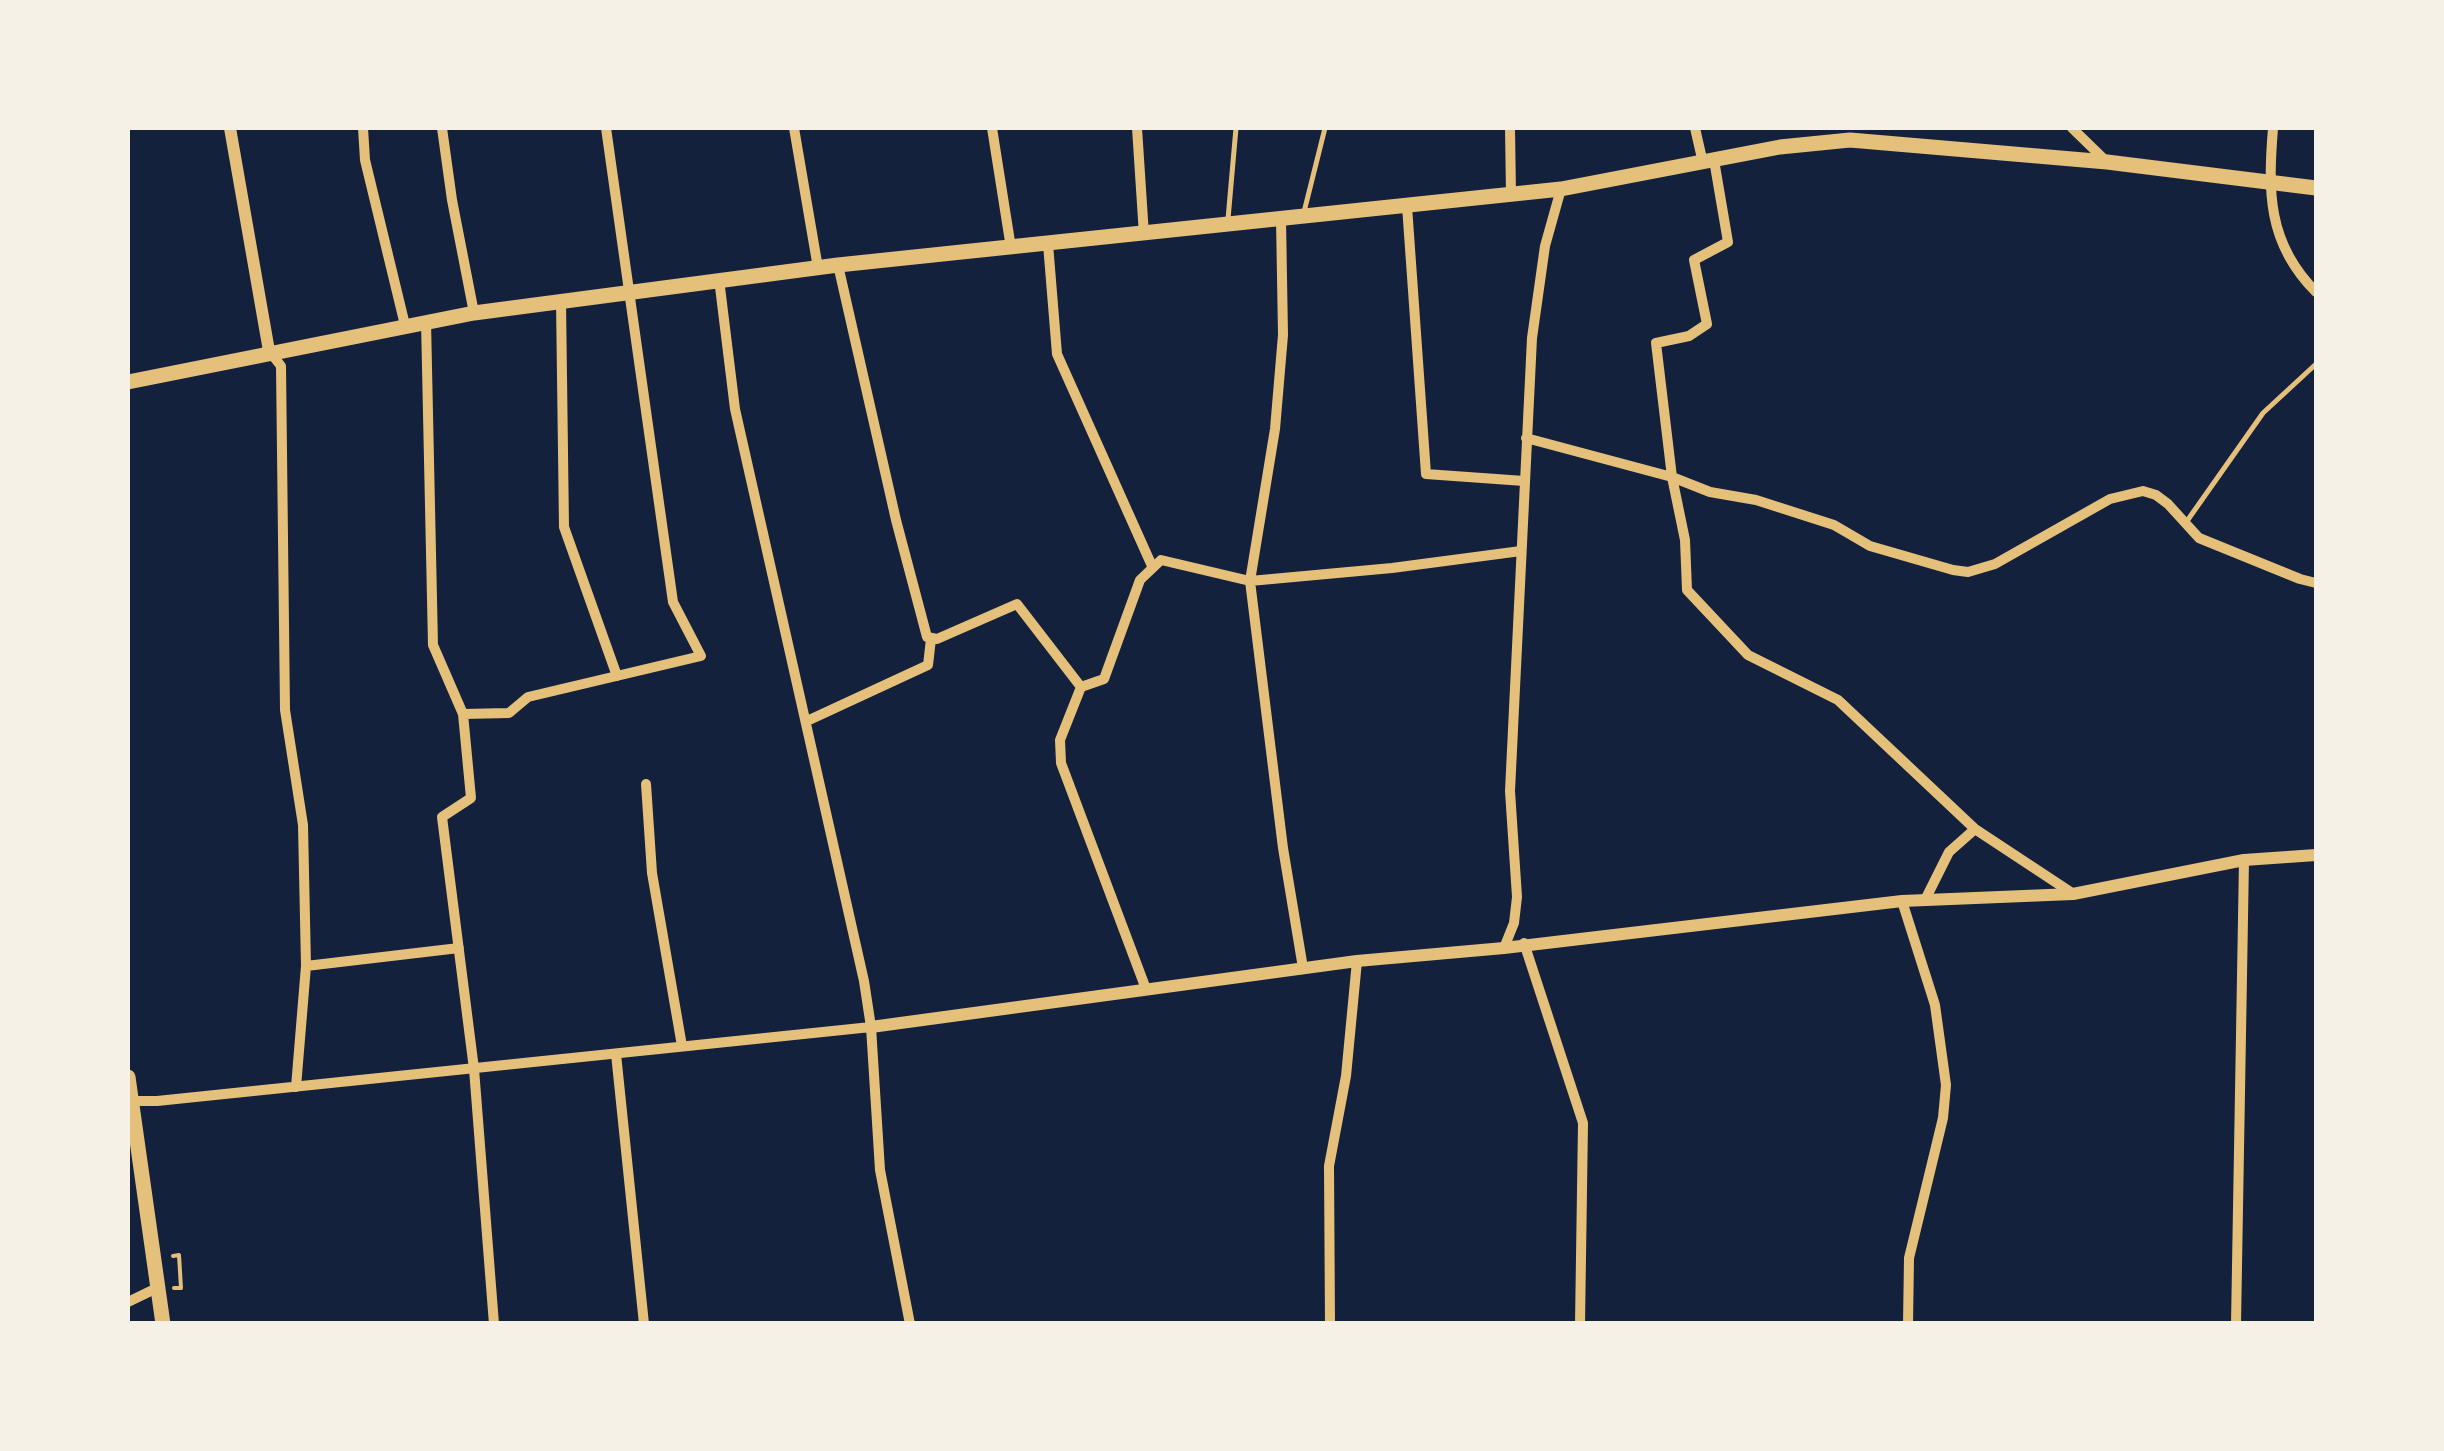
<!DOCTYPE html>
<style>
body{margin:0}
#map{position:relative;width:2444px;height:1451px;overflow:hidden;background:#14213d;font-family:"Asap Condensed",sans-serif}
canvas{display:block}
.frame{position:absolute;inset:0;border:130px solid #f6f1e7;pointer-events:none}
</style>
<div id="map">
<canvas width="2444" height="1451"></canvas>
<div class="frame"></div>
</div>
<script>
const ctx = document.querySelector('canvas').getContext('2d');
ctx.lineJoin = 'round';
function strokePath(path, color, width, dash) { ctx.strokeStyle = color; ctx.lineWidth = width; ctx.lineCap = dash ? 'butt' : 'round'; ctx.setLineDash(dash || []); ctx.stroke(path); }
strokePath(new Path2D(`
 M173,1256L179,1255L181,1288H174`), '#e5c07b', 4);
strokePath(new Path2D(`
 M1304,212L1325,128
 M1228,219L1236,128
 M2187,521L2263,413L2316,364`), '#e5c07b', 5);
strokePath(new Path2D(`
 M363,128L365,160L405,325
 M442,128L452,200L474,313
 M794,128L818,268
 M992,128L1011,248
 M1137,128L1144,235
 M1510,128L1511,194
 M1695,128L1703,163
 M2072,128L2107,162
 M2273,128C2268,191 2267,243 2316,292
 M1714,160L1728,242L1694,260L1707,324L1689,336L1656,343L1672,477L1685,540L1687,590L1748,655L1838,700L1975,829L2072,893
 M1407,206L1426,474L1524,481
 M1281,219L1283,335L1275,429L1250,581L1283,848L1303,968
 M1048,244L1057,354L1152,566
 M838,265L896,520L927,637L937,639L1017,604L1081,687
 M719,279L735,409L864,981L871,1027L880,1170L910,1324
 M561,301L564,527L617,676
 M426,321L433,645L463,714L471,798L442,817L474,1069L494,1324
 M269,351L281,366L285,710L303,825L306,966L296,1087
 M1526,438L1672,477L1710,492L1756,500L1834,525L1870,546L1953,570L1968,572L1995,564L2110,499L2143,491L2156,495L2168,504L2199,538L2300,579L2316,583
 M463,714L509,713L528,697L701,656L673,602L606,128
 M807,721L928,665L931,639
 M646,784L652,873L682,1046
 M1926,898L1949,852L1975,829
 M1902,901L1935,1005L1946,1085L1943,1118L1909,1258L1908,1324
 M1524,943L1583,1123L1580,1324
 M1504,948L1514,923L1517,897L1510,791L1532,338L1545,246L1561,189
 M306,966L459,948
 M1146,989L1061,763L1060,740L1081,687L1104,679L1140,580L1161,560L1250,581L1392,568L1521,551
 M616,1054L644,1324
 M131,1101H157L871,1027
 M128,1302L159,1287
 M1330,1324L1329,1166L1346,1076L1357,961
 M2236,1324L2244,860`), '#e5c07b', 10);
strokePath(new Path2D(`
 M230,128L269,351
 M871,1027L1357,961L1504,948L1902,901L2073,894L2244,860L2316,855`), '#e5c07b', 12);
strokePath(new Path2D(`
 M128,382L474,313L838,265L1561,189L1780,147L1850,140L2107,162L2316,188
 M128,1077L163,1324`), '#e5c07b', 15);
</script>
